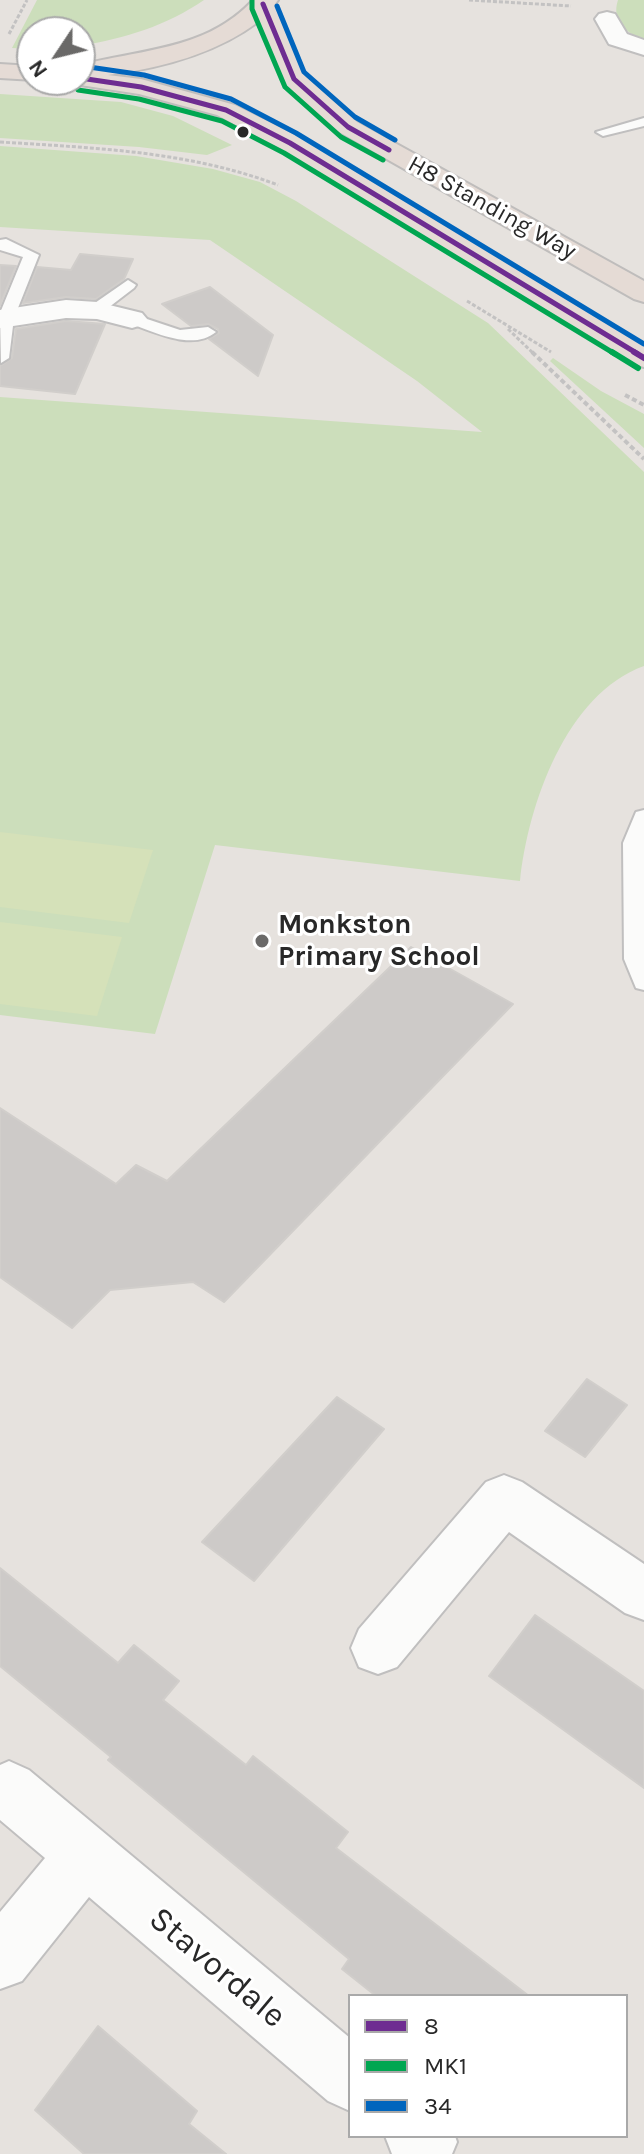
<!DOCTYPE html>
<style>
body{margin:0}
#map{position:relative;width:644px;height:2154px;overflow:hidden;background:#e6e2de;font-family:Karla,sans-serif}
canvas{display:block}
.legend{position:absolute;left:348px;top:1994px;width:280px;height:144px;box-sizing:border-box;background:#fff;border:2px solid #a9a9a9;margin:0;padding:10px 14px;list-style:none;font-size:24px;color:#282828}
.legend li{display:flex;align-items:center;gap:16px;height:40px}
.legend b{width:40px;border:2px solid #a9a9a9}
.north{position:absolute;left:16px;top:16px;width:80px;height:80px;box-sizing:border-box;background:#fff;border:2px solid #a9a9a9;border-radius:50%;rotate:235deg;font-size:22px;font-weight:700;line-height:32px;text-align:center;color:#282828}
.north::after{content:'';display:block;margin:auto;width:28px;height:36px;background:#6a6968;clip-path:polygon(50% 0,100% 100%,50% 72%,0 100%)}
</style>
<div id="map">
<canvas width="644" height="2154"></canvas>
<ul class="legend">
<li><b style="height:10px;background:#6e2c91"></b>8</li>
<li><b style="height:10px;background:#00a651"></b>MK1</li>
<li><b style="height:10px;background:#0065bd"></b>34</li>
</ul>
<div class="north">N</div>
</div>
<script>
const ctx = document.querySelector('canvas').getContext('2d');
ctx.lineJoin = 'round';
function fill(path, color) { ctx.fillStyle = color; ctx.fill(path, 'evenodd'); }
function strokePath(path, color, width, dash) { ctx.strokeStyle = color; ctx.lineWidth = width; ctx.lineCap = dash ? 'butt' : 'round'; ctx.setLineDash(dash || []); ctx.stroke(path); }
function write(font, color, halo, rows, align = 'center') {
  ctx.font = font + ' Karla,sans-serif'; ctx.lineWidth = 6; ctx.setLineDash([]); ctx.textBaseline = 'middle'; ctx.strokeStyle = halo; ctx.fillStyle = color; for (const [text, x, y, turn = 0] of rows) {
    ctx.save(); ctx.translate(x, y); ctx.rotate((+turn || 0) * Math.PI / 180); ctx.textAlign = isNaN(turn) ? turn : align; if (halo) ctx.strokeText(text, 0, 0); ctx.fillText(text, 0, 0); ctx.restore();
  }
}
fill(new Path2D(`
 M37,0H204C166,26 126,38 80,46V32H32V49L12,48Z
 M618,0H644V41C626,32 611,21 618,0Z
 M0,94L121,102L173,116L232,145L207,155L139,147L0,138Z
 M0,146L136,156L213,169L260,182L296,201L488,323L644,472V666C566,694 528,805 520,881L215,845L155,1034L0,1015V397L482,432L417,381L210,240L0,227Z
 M553,358L601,391L644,414V448L550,361Z`), '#ccdebb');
fill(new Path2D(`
 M0,832L153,850L129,923L0,907Z
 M0,922L122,937L97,1016L0,1004Z`), '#d5e1b9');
const building = new Path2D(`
 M80,254L133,259L124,279L96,299L66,297L23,303L37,267L71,270Z
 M0,265L16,266L0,305Z
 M210,287L273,335L258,376L209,339L219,333L218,329L208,324L191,326L162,304Z
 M66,321L105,324L75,394L0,386V366L12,358L16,329Z
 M411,947L513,1004L224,1302L193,1282L110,1290L72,1328L0,1277V1108L116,1184L136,1165L167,1181Z
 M587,1379L627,1405L585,1457L545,1431Z
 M337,1397L384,1429L254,1581L202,1542Z
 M0,1568L118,1663L134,1645L179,1681L163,1700L246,1765L253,1756L348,1832L336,1848L529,1996H376L342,1969L349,1959L108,1760L111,1757L0,1666Z
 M535,1615L644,1691V1788L489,1676Z
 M98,2026L197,2111L189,2124L226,2154H84L35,2110Z`);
fill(building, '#cdcac8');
strokePath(building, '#d1cecb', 2);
const lane = new Path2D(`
 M644,118V126L603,136L596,132Z
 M6,239L39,255L14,318L9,358L1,363L0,313L23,257L0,250V240Z
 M128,280L136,285L134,288L104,311H92V305Z
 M132,314L180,330L208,327L216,332C192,352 152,331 126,322V316Z
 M644,810V990L636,988L624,959L623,843L636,812Z`);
const street = new Path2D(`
 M607,12L615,14L627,34L644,40V55L609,44L595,19L599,14Z
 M66,300L97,302L142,313L147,319L142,325L132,328L97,319L66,318L0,328V310Z
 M504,1475L522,1482L644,1564V1620L625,1613L509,1532L397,1667L378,1674L359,1667L351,1648L359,1629L486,1482Z
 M9,1761L29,1770L350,2038V2111L328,2101L89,1897L22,1981L0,1989V1912L45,1858L0,1820V1765Z
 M385,2136H455L457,2142L452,2154H392Z`);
const highway = new Path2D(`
 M253,0H278L275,4L305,76L357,122L644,281V302L634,299L339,132L285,84L258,22C215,54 162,68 108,75L141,79L235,105L299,137L644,345V367L633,364L281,149L217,115L139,94L80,85L69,80H80V71H83L85,64C145,49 208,49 253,0Z
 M0,64L32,66L34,80L0,78Z`);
strokePath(lane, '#c0bfbf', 4);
strokePath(street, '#c0bfbf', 4);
strokePath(highway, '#bfbdbc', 4);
strokePath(new Path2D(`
 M469,0L571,6
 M9,34L27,0
 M0,142C95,148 188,151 278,185
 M467,301L551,352
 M508,329L534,354`), '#c3c2c2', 3, [4, 2]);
strokePath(new Path2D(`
 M532,352L644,459
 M625,395L644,405`), '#c3c2c2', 4, [5, 3]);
fill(lane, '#fbfbfa');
fill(street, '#fbfbfa');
fill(highway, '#e5dbd5');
strokePath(new Path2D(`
 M263,4L294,79L348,127L389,150
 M80,78L141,87L226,110L290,143L638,354`), '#6e2c91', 5);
strokePath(new Path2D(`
 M634,352L644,358`), '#6e2c91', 6);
strokePath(new Path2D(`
 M252,0V9L285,87L341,137L383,160
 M78,90L139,99L222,121L284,153L615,354`), '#00a651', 5);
strokePath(new Path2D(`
 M612,352L638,368`), '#00a651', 6);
strokePath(new Path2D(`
 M277,6L304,72L355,117L395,140
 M82,66L144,75L231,99L296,133L644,344`), '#0065bd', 5);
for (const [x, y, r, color] of [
 [243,132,7,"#282828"],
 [262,941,8,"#6a6968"]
]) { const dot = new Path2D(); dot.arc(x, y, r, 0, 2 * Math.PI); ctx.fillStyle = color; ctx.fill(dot); strokePath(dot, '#fff', 3); }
write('24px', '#282828', '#fff', [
 ["H8 Standing Way",492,208,29]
]);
write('bold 28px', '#282828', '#fff', [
 ["Monkston",278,925],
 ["Primary School",278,957]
], 'left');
write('34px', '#282828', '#fff', [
 ["Stavordale",217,1968,40]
]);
</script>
